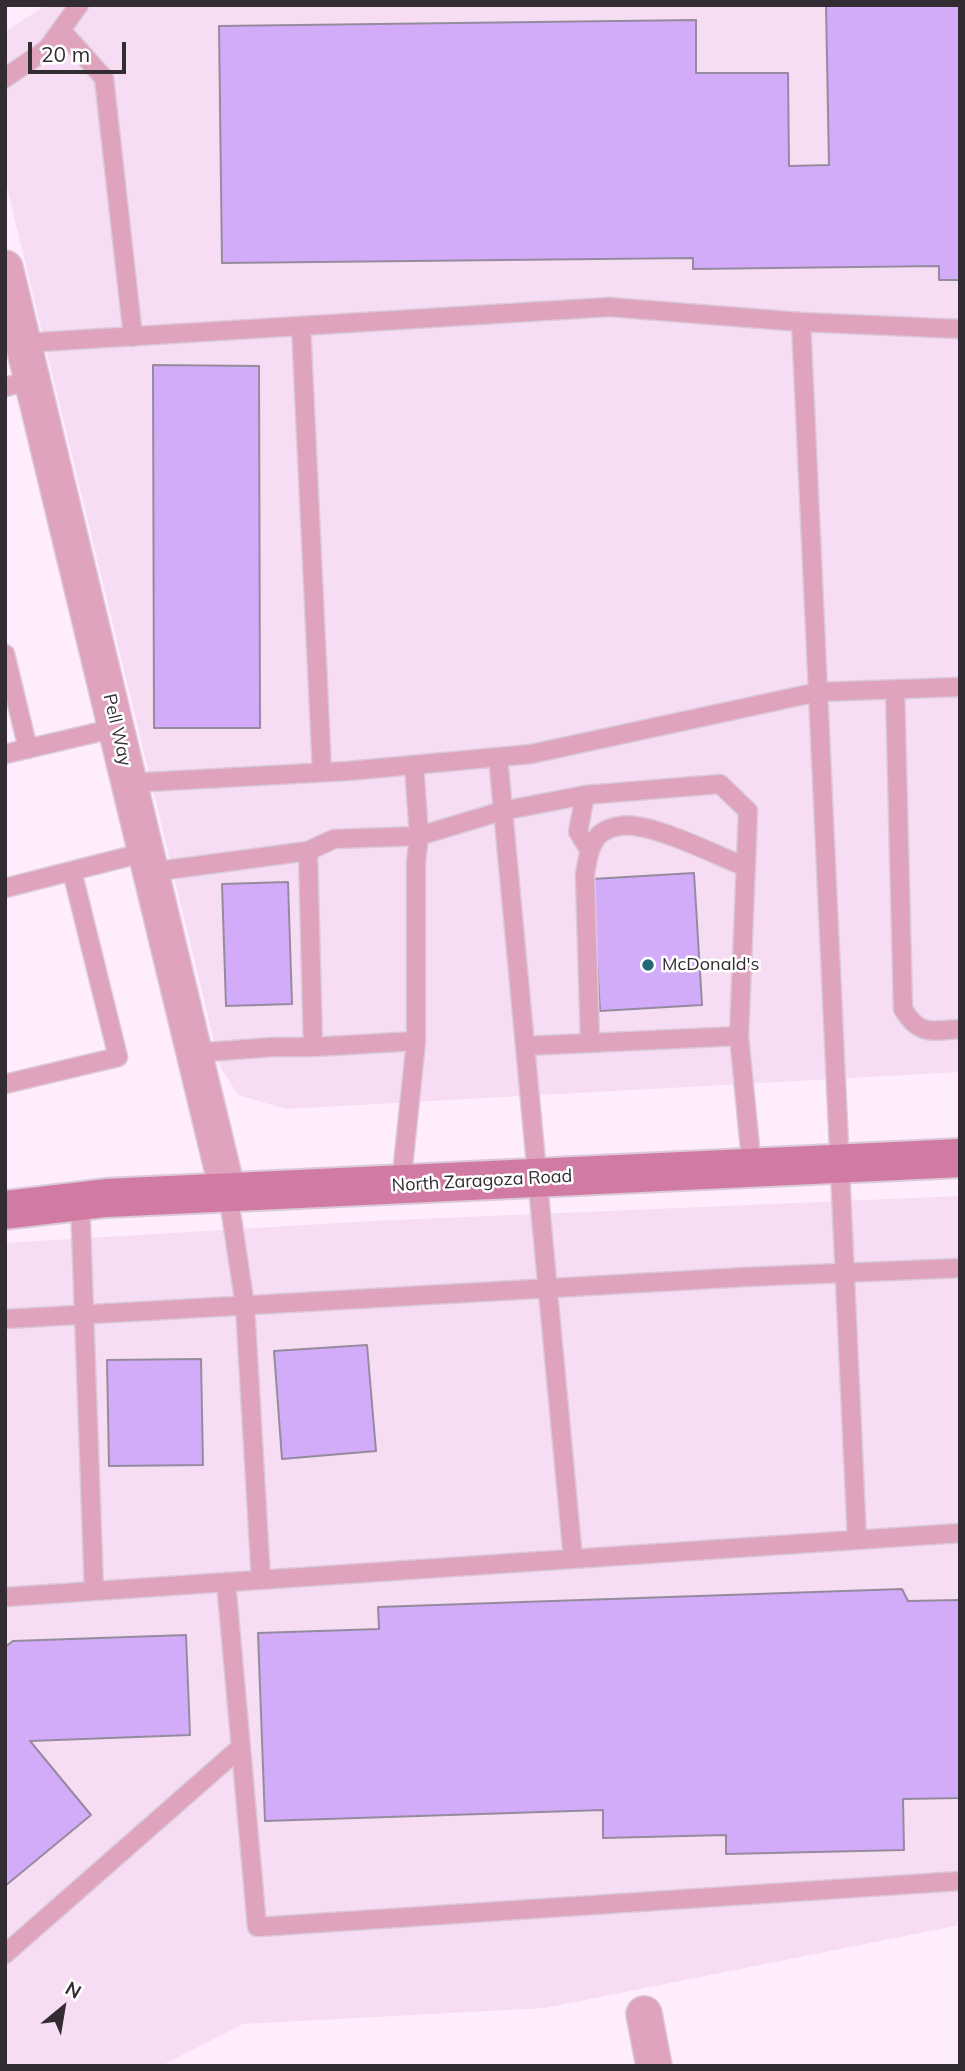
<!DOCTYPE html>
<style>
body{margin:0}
#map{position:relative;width:965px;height:2071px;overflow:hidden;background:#ffecfd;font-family:Mulish,sans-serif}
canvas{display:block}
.frame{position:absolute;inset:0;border:7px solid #332c33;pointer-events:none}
.north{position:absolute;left:28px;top:1973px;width:70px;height:70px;-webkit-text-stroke:5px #fff;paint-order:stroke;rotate:30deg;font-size:19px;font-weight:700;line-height:28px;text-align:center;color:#332c33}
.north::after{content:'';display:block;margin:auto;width:24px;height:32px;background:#332c33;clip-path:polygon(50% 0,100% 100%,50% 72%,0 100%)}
.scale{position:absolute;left:28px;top:42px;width:98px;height:32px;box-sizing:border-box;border:4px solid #332c33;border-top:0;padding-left:9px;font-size:21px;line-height:24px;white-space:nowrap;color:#332c33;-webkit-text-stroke:5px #fff;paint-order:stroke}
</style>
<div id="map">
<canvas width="965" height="2071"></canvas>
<div class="frame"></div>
<div class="north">N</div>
<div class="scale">20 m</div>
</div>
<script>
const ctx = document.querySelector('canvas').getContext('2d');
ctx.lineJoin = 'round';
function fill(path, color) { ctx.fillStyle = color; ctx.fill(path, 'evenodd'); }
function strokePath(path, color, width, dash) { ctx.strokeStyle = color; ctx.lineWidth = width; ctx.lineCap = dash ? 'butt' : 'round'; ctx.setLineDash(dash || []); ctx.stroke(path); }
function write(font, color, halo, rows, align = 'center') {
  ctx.font = font + ' Mulish,sans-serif'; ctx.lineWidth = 5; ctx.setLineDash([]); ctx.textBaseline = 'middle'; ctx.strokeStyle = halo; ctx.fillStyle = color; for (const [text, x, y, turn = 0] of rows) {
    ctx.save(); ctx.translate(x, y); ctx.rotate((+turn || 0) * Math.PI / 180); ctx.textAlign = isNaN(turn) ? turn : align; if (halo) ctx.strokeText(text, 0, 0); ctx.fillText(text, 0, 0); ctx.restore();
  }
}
fill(new Path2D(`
 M46,5H960V1072L286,1109L238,1095L220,1066L5,179V32Z
 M960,1196V1925L545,2008L243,2024L161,2066H5V1243L372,1221Z`), '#f6ddf4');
const building = new Path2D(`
 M826,5H960V280H939V266L693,269V258L222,263L219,26L696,20V73H788L789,166L829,165Z
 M153,365L259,366L260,728H154Z
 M694,873L702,1005L600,1011L592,879Z
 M288,882L292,1004L226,1006L222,884Z
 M367,1345L376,1451L282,1459L274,1351Z
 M201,1359L203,1465L109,1466L107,1360Z
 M902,1589L908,1601L960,1600V1798L903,1799L904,1850L726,1854V1835L603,1838V1810L265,1821L258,1633L379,1629L378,1607Z
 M186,1635L190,1735L30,1741L91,1815L5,1886V1647L13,1641Z`);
fill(building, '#d3acf9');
strokePath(building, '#958b9f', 2);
const lane = new Path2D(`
 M61,30L104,78L133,337
 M5,78L47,49L79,5
 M801,322L857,1540
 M301,326L322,772
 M23,343L609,307L801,322L960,329
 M5,387L32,380
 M5,654L28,749
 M895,689L903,1009C919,1036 931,1031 960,1029
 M5,754L116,728
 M498,757L573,1559
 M129,783L348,771L531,754L818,692L960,687
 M585,795L578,832L590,851
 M308,851L313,1047L416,1041
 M151,872L308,851L334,839L419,836L502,811L585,795L720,784L748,811L739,1036
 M5,888L146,852
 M590,1042L585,875C587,862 589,845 599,835C608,827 623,824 635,826C666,830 716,855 746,867
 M525,1046L739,1036L752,1169
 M194,1053L273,1047H313
 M5,1084L118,1057L72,871
 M401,1185L416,1041V862L419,836L414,765
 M228,1193L245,1306L261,1580
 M80,1201L94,1591
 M5,1319L746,1277L960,1268
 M226,1582L257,1927L960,1881
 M5,1597L960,1533
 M5,1954L241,1747`);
const street = new Path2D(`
 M5,268L228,1193
 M644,2014L654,2066`);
const secondary = new Path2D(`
 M5,1210L106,1198L960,1158`);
strokePath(lane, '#dac9d9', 21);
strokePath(street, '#dac9d9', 38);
strokePath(secondary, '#dac9d9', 42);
strokePath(lane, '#dfa3be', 18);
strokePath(street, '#dfa3be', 35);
strokePath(secondary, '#d17aa3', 38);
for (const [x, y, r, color] of [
 [648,965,7,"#25687a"]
]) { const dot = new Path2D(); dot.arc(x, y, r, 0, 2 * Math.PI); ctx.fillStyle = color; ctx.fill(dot); strokePath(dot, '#fff', 2.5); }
write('18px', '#332c33', '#fff', [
 ["Pell Way",117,730,77],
 ["North Zaragoza Road",482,1181,-3]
]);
write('18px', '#332c33', '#fff', [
 ["McDonald's",662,965]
], 'left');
</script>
